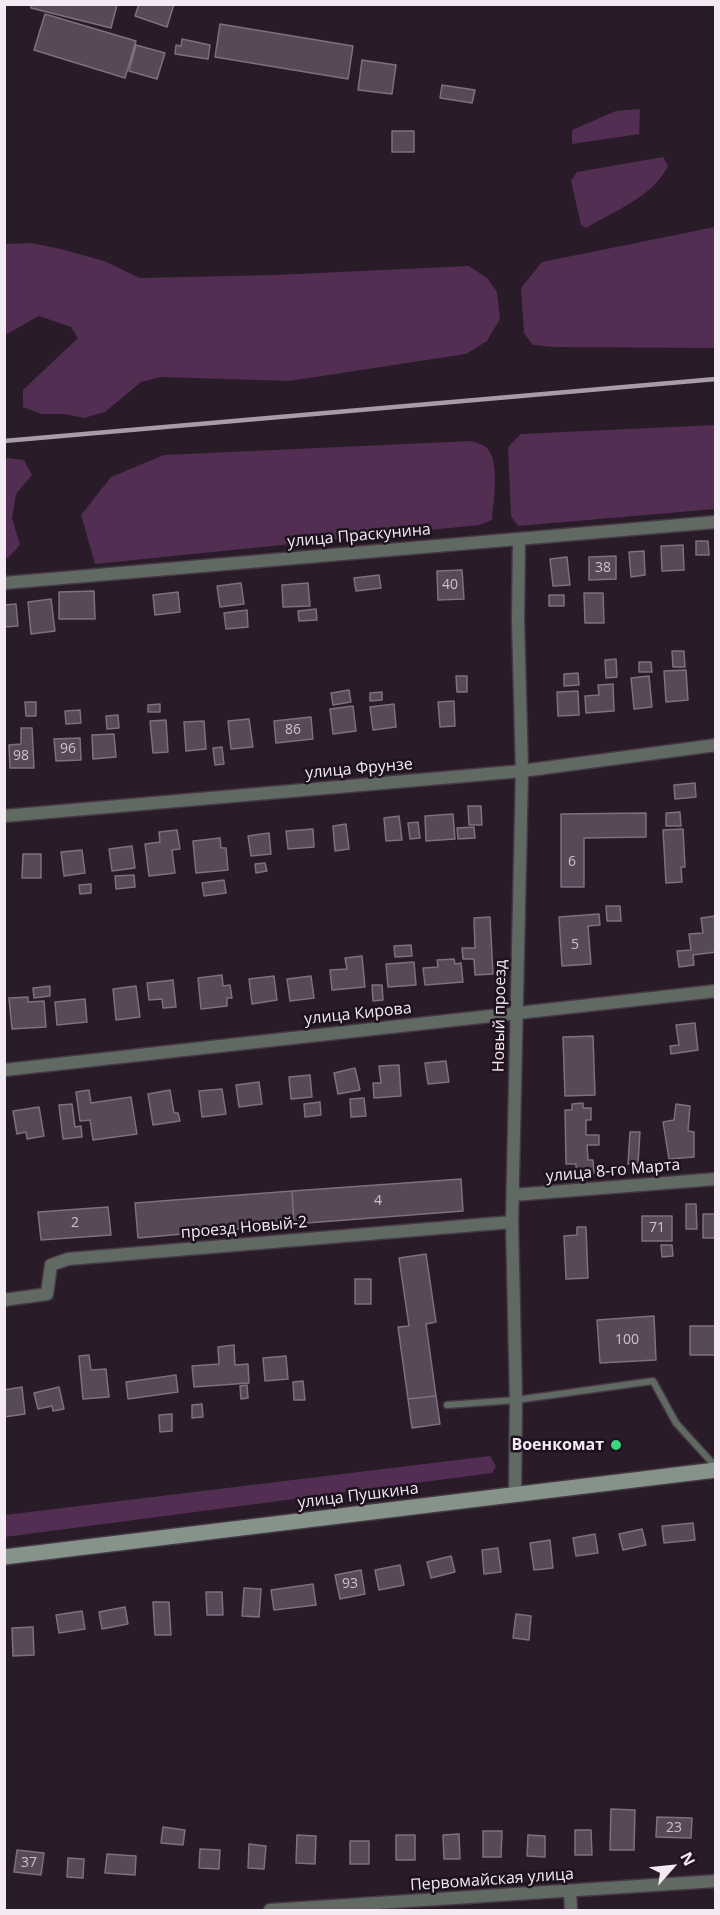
<!DOCTYPE html>
<meta charset="utf-8">
<style>
body{margin:0}
#map{position:relative;width:720px;height:1915px;overflow:hidden;background:#291b28;font-family:"Open Sans",sans-serif}
canvas{display:block}
.frame{position:absolute;inset:0;border:6px solid #f4eaf3;pointer-events:none}
.north{position:absolute;left:642px;top:1837px;width:60px;height:60px;-webkit-text-stroke:4px #1f121f;paint-order:stroke;rotate:63deg;font-size:16px;font-weight:700;line-height:24px;text-align:center;color:#f4eaf3}
.north::after{content:'';display:block;margin:auto;width:21px;height:27px;background:#f4eaf3;clip-path:polygon(50% 0,100% 100%,50% 72%,0 100%)}
</style>
<div id="map">
<canvas width="720" height="1915"></canvas>
<div class="frame"></div>
<div class="north">N</div>
</div>
<script>
const ctx = document.querySelector('canvas').getContext('2d');
ctx.lineJoin = 'round';
function fill(path, color) { ctx.fillStyle = color; ctx.fill(path, 'evenodd'); }
function strokePath(path, color, width, dash) { ctx.strokeStyle = color; ctx.lineWidth = width; ctx.lineCap = dash ? 'butt' : 'round'; ctx.setLineDash(dash || []); ctx.stroke(path); }
function write(font, color, halo, rows, align = 'center') {
  ctx.font = font + ' "Open Sans",sans-serif'; ctx.lineWidth = 5; ctx.setLineDash([]); ctx.textBaseline = 'middle'; ctx.strokeStyle = halo; ctx.fillStyle = color; for (const [text, x, y, turn = 0] of rows) {
    ctx.save(); ctx.translate(x, y); ctx.rotate((+turn || 0) * Math.PI / 180); ctx.textAlign = isNaN(turn) ? turn : align; if (halo) ctx.strokeText(text, 0, 0); ctx.fillText(text, 0, 0); ctx.restore();
  }
}
fill(new Path2D(`
 M640,109L639,134L572,144V130L616,111Z
 M663,157L668,166C655,195 613,212 586,228L581,225L571,181L577,172Z
 M715,227V348L555,347L533,345L524,333L521,288L542,262Z
 M31,243L61,249L104,261L140,278L275,275L469,266L487,278L497,292L500,319L487,341L466,354L289,381L161,377L141,382L105,412L84,418L64,414H41L23,407V390L78,338L71,327L39,316L5,335V244Z
 M715,425V509L518,526L511,516L508,447L521,434Z
 M472,441C476,443 483,445 486,447C501,461 493,502 492,520L479,525L95,564L81,515L111,477L164,455Z
 M8,458L24,460L32,475L16,494L12,518L20,545L8,558H5L4,460Z
 M490,1456L496,1466L492,1473L5,1537V1515Z`), '#522e52');
const building = new Path2D(`
 M32,4H115L117,5L111,28L31,8Z
 M139,4H174L167,27L135,16Z
 M45,14L136,41L125,78L34,50Z
 M220,24L353,46L348,79L215,57Z
 M182,39L210,45L208,59L175,54L176,45L181,46Z
 M136,45L165,53L157,79L129,71Z
 M362,60L396,65L392,94L358,90Z
 M442,85L475,90L472,103L440,98Z
 M392,131H414V152H392Z
 M696,541H708L709,555H696Z
 M683,545L684,570L662,571L661,546Z
 M644,551L645,575L631,577L629,552Z
 M616,556V579L589,580V557Z
 M567,557L570,585L553,586L550,559Z
 M462,570L464,599L438,600L437,571Z
 M379,575L381,588L356,591L354,578Z
 M241,583L244,604L220,607L217,586Z
 M308,583L310,606L283,607L282,585Z
 M94,591L95,619H59V592Z
 M178,592L180,612L155,615L153,595Z
 M584,593H603L604,623H585Z
 M549,595H564V606H549Z
 M51,599L55,631L31,634L28,602Z
 M16,604L18,626L4,627V605Z
 M316,609L317,620L299,621L298,611Z
 M247,610L248,627L226,629L224,613Z
 M672,651H684L685,667H673Z
 M616,659L617,677L606,678L605,660Z
 M639,662H651L652,672H639Z
 M686,670L688,700L666,702L664,671Z
 M578,673L579,685L564,686V674Z
 M456,676H467V692H457Z
 M649,676L652,707L634,709L631,678Z
 M613,684L614,711L586,713L585,696L599,695L598,685Z
 M349,690L351,702L333,705L331,693Z
 M578,691L579,715L558,716L557,692Z
 M382,692V700L370,701V693Z
 M454,701L455,726L440,727L438,702Z
 M25,702H36V716H26Z
 M160,704V712H148V705Z
 M394,704L396,727L373,730L370,707Z
 M353,706L356,731L333,734L330,709Z
 M80,710L81,723L66,724L65,711Z
 M118,715L119,728L107,729L106,716Z
 M311,717L313,739L276,743L274,721Z
 M249,719L253,747L231,749L228,721Z
 M166,720L168,752L153,753L150,721Z
 M204,721L206,749L186,751L184,722Z
 M21,728H32L34,768H10L9,745L21,744Z
 M114,734L116,757L93,759L92,735Z
 M80,738L81,760L56,761L54,739Z
 M222,747L224,764L215,765L213,748Z
 M695,783L696,797L675,799L674,785Z
 M468,806H481L482,825H469Z
 M680,812L681,826H666V813Z
 M646,813V837L584,838V887H561V814Z
 M453,814L455,839L426,841L425,816Z
 M399,816L402,840L386,841L384,818Z
 M418,822L420,838L410,839L408,823Z
 M346,824L349,849L335,851L333,826Z
 M474,827L475,838L458,839L457,828Z
 M313,829L314,847L288,849L286,831Z
 M683,829L685,867H681L682,882L666,883L663,830Z
 M177,830L180,849L172,850L175,873L149,876L145,844L160,842L159,832Z
 M269,833L271,854L251,856L248,836Z
 M220,838L221,848H226L228,870L196,873L193,841Z
 M132,846L135,868L112,871L109,849Z
 M82,850L85,873L64,876L61,852Z
 M23,854H41V878H22Z
 M265,863L267,871L256,873L255,864Z
 M134,875L135,887L116,889L115,876Z
 M224,880L226,893L204,896L202,883Z
 M91,884V893L80,894L79,885Z
 M606,906H620L621,921H607Z
 M599,914L600,925L588,926L591,964L562,966L559,917Z
 M715,916L716,952L693,955L694,965L679,967L677,951L691,950L689,934L703,933L701,918Z
 M490,917L493,974L475,975L474,959H463L462,948H475L474,918Z
 M411,945L412,956L395,957L394,946Z
 M362,956L365,987L332,990L330,970L347,969L345,958Z
 M454,959L455,964L461,963L463,982L425,985L423,968L438,967L437,960Z
 M414,962L416,985L388,987L386,964Z
 M222,975L223,986L230,985L232,998H227V1006L201,1009L198,978Z
 M274,976L277,1000L252,1004L249,979Z
 M311,976L314,998L290,1001L287,979Z
 M173,980L176,1007L163,1008L162,999L149,1000L147,983Z
 M372,985H382L383,1000L373,1001Z
 M50,986V996L34,998L33,988Z
 M136,986L140,1017L116,1020L113,989Z
 M28,997V1002L44,1001L46,1027L12,1029L9,998Z
 M85,999L87,1022L57,1025L55,1002Z
 M695,1023L698,1050L671,1054L670,1046L679,1045L676,1025Z
 M593,1036L595,1095L565,1096L563,1037Z
 M446,1061L449,1082L428,1084L425,1063Z
 M399,1065L401,1096L374,1098L373,1083H381L379,1066Z
 M355,1068L360,1090L338,1094L334,1073Z
 M310,1075L312,1097L291,1099L289,1077Z
 M259,1082L262,1104L239,1107L236,1085Z
 M222,1089L226,1114L202,1117L199,1091Z
 M89,1090L91,1103L131,1097L137,1134L93,1140L90,1120L80,1121L76,1092Z
 M170,1090L174,1113H178L180,1121L153,1125L148,1094Z
 M364,1098L366,1116L351,1117L350,1099Z
 M320,1102L321,1115L305,1117L304,1104Z
 M583,1103V1108H591V1120H586V1135H599V1145H587L588,1160H593L594,1173H576V1164H566L565,1110H572V1104Z
 M72,1104L75,1127L81,1126L82,1137L63,1139L59,1105Z
 M676,1104L690,1106L688,1131L694,1132V1157L669,1159L663,1122L674,1120Z
 M39,1107L44,1136L27,1139L26,1132L17,1134L13,1111Z
 M630,1132H640L638,1164H628Z
 M461,1179L463,1211L294,1224L292,1191Z
 M292,1191L294,1224L138,1238L135,1203Z
 M686,1204H696L697,1229H686Z
 M108,1207L111,1235L41,1240L38,1212Z
 M703,1214H716V1238H703Z
 M642,1216H672V1241H642Z
 M577,1227H586L588,1278L566,1279L564,1236L577,1235Z
 M661,1245H672L673,1256L662,1257Z
 M426,1254L436,1322L426,1324L436,1396L408,1399L398,1327L409,1326L399,1258Z
 M355,1279H371V1304H355Z
 M654,1316L656,1360L600,1363L597,1320Z
 M690,1326H716V1355H690Z
 M234,1345L235,1365L248,1364L249,1383L194,1387L192,1366L219,1364L218,1347Z
 M89,1355L91,1370L106,1369L109,1397L83,1399L79,1356Z
 M286,1356L288,1379L265,1381L263,1358Z
 M176,1375L178,1392L128,1399L126,1382Z
 M303,1381L305,1400H294L293,1382Z
 M247,1385L248,1398L241,1399L240,1386Z
 M22,1387L25,1414L4,1417V1390Z
 M59,1387L64,1409L53,1411L52,1406L38,1409L34,1393Z
 M436,1396L440,1424L412,1428L408,1399Z
 M202,1404L203,1417L192,1418V1405Z
 M172,1414V1431L160,1432L159,1415Z
 M693,1523L695,1540L664,1543L662,1526Z
 M642,1529L646,1545L623,1550L619,1534Z
 M595,1534L598,1553L576,1556L573,1538Z
 M550,1540L553,1568L534,1570L530,1543Z
 M498,1548L501,1572L484,1574L482,1550Z
 M451,1556L455,1572L431,1578L427,1562Z
 M400,1565L404,1585L379,1590L375,1570Z
 M361,1570L365,1594L340,1599L335,1575Z
 M313,1584L316,1605L274,1610L271,1590Z
 M244,1588L261,1589L259,1617L242,1616Z
 M206,1592H222L223,1615H207Z
 M153,1602H169L171,1635H155Z
 M125,1607L128,1624L102,1629L99,1612Z
 M82,1611L85,1629L59,1633L56,1615Z
 M516,1614L531,1616L529,1640L513,1638Z
 M33,1627L34,1655L13,1656L12,1628Z
 M611,1809L635,1810L634,1850H610Z
 M657,1817L692,1818L691,1838L656,1837Z
 M163,1827L185,1830L183,1845L161,1843Z
 M575,1830H591L592,1855H575Z
 M483,1831H502L501,1857H483Z
 M459,1834L460,1859H444L443,1835Z
 M297,1835L316,1836L315,1864L296,1863Z
 M396,1835H415V1860H396Z
 M528,1835L545,1836V1857L527,1856Z
 M350,1841H369V1864H350Z
 M249,1844L266,1846L264,1869L248,1868Z
 M200,1849L220,1850L219,1869L199,1868Z
 M17,1850L44,1853L41,1875L14,1872Z
 M107,1854L136,1856L135,1875L105,1873Z
 M68,1858L84,1859L83,1878L67,1877Z`);
fill(building, '#584958');
strokePath(building, '#806f80', 1.5);
const service = new Path2D(`
 M447,1405L516,1400L653,1381L676,1423L716,1467`);
const minor = new Path2D(`
 M4,583L716,522
 M4,816L522,771L716,745
 M4,1070L716,991
 M513,1195L716,1179
 M4,1300L47,1294L51,1265L68,1259L512,1222
 M515,1495L516,1400L512,1222L522,771L518,620L519,539
 M570,1891L571,1910
 M270,1910L716,1881`);
const secondary = new Path2D(`
 M4,1557L716,1470`);
strokePath(service, '#453844', 9);
strokePath(minor, '#453844', 15);
strokePath(secondary, '#453844', 18);
strokePath(service, '#616963', 6);
strokePath(minor, '#616963', 12);
strokePath(secondary, '#859389', 15);
strokePath(new Path2D(`
 M4,441L716,379`), '#a89ca7', 4.5);
for (const [x, y, r, color] of [
 [616,1445,6,"#39d87f"]
]) { const dot = new Path2D(); dot.arc(x, y, r, 0, 2 * Math.PI); ctx.fillStyle = color; ctx.fill(dot); strokePath(dot, '#1f121f', 2); }
write('14px', '#cdc2cc', null, [
 ["38",603,568],
 ["40",450,585],
 ["86",293,730],
 ["96",68,749],
 ["98",21,756],
 ["6",572,862],
 ["5",575,945],
 ["4",378,1201],
 ["2",75,1223],
 ["71",657,1228],
 ["100",627,1340],
 ["93",350,1584],
 ["23",674,1828],
 ["37",29,1863]
]);
write('16px', '#f4eaf3', '#1f121f', [
 ["улица Праскунина",359,536,-5],
 ["улица Фрунзе",359,769,-5],
 ["улица Кирова",358,1014,-6],
 ["Новый проезд",500,1016,-89],
 ["улица 8-го Марта",613,1171,-5],
 ["проезд Новый-2",244,1228,-5],
 ["улица Пушкина",358,1496,-7],
 ["Первомайская улица",492,1880,-4]
]);
write('bold 16px', '#f4eaf3', '#1f121f', [
 ["Военкомат",604,1445]
], 'right');
</script>
